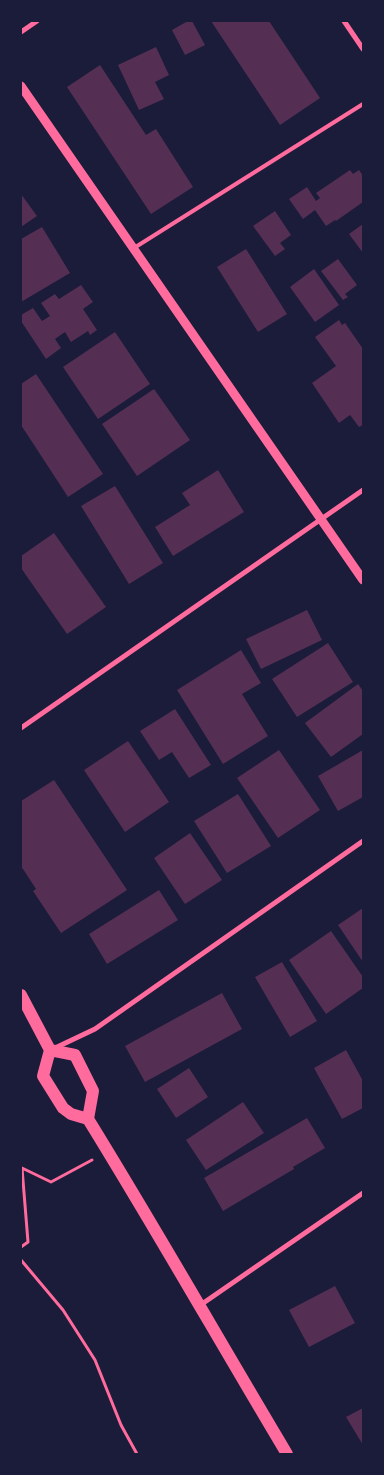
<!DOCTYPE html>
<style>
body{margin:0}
#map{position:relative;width:384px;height:1475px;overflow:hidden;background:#1b1b3a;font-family:"IBM Plex Sans",sans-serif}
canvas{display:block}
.frame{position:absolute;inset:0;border:22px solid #1b1b3a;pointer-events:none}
</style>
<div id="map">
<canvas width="384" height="1475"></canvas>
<div class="frame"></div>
</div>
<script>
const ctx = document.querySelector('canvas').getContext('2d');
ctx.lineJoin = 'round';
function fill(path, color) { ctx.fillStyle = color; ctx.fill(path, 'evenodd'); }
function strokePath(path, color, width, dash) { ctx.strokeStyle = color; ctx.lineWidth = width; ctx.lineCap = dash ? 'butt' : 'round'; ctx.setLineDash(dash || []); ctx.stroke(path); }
fill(new Path2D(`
 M188,21H192L205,45L185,55L172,30Z
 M211,21H269L320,98L280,125Z
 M156,47L169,75L155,82L164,99L139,110L118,65Z
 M100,65L146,135L156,129L193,187L151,214L67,87Z
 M350,170L353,174L359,170L363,176V202L336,221L335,220L326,226L315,210L303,219L289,199L307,187L316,201L320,198L316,193Z
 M21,194L37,216L21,227Z
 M275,211L291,235L280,243L285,249L275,256L253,226Z
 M363,224V253L349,234Z
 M42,227L70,273L21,302V239Z
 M246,249L287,314L258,332L217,267Z
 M338,259L357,285L345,294L348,297L343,300L321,271Z
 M314,269L339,305L315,322L290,287Z
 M81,285L93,302L83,309L97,330L90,335L88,331L71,342L65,332L55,339L61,348L46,359L21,321V315L33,308L42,321L50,316L41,303L55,294L59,299Z
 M339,320L342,325L345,323L363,349V425L359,427L350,415L339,423L312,383L336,366L315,337Z
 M115,332L150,384L98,419L63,367Z
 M36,374L103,474L68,497L21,425V384Z
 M154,389L190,440L137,476L102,424Z
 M218,470L244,512L173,556L155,527L190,505L182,493Z
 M115,486L163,563L129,584L81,506Z
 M54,533L106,607L67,634L21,568V556Z
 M307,610L322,640L261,669L246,639Z
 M328,643L353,682L297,717L272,679Z
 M241,650L261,683L242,694L268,736L223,764L177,690Z
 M358,684L363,691V734L331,757L305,723Z
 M175,709L211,765L189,778L172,752L159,760L140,731Z
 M128,741L169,802L125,832L84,770Z
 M279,750L320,810L278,838L237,778Z
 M363,750V797L338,811L318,776Z
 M54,780L127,890L61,933L33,891L36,889L21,866V801Z
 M238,794L271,846L227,873L194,821Z
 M190,833L222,880L185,904L154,858Z
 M159,890L178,920L107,964L89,934Z
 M363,908V962L338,925Z
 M331,931L363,977V988L326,1014L289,960Z
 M282,962L317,1021L290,1037L255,977Z
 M222,993L242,1029L145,1082L125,1046Z
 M346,1050L363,1081V1108L342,1119L314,1068Z
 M189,1068L208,1097L176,1118L157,1089Z
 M243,1102L264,1133L206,1170L186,1140Z
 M307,1118L325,1148L293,1167L294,1169L223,1211L204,1178Z
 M335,1286L355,1323L309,1347L289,1310Z
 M363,1408V1445L346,1417Z`), '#542f53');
strokePath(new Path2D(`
 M21,1247L28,1242L22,1168L51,1182L92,1160
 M21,1260L63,1310L95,1360L121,1425L137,1454`), '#ff6b9d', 3);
strokePath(new Path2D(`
 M134,248L363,104`), '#ff6b9d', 4);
strokePath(new Path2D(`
 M344,21L363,49
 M21,32L37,21
 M21,728L363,490
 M55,1048L95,1029L363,841
 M199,1306L363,1193`), '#ff6b9d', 5);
strokePath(new Path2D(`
 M21,86L363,580`), '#ff6b9d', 9);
strokePath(new Path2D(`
 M21,995L50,1050L43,1076L63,1108L71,1114L88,1119
 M50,1050L75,1055L93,1091L88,1119C156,1229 220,1342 287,1454`), '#ff6b9d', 12);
</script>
